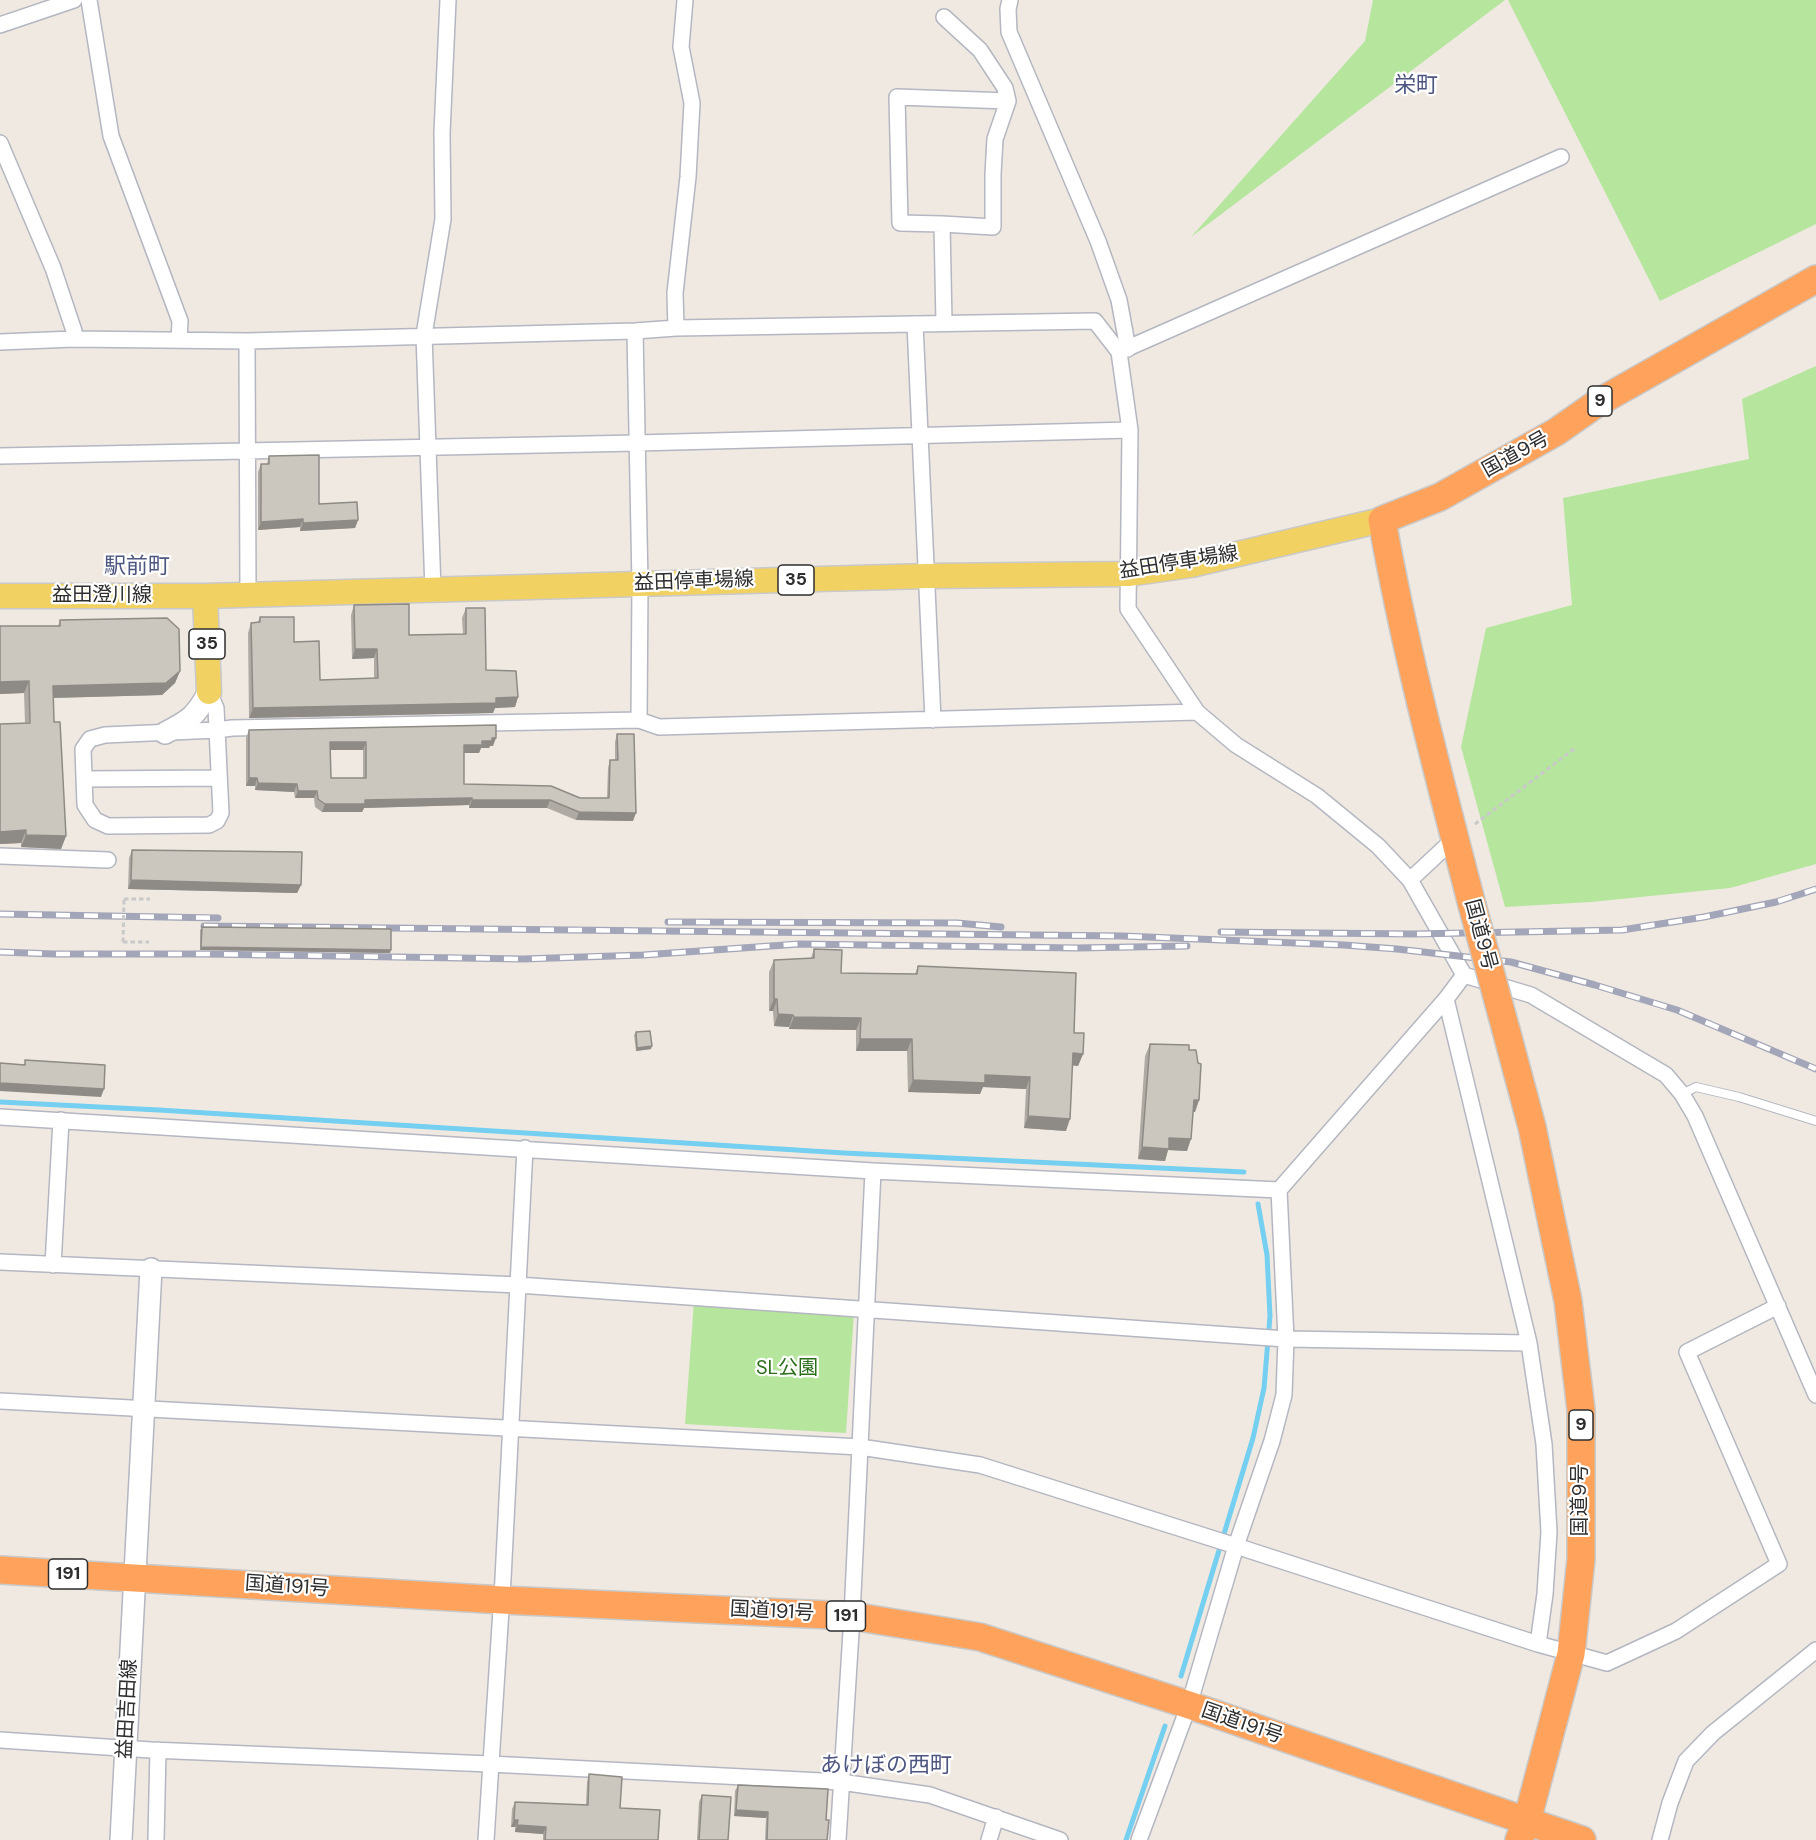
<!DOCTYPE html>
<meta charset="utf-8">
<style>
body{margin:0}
canvas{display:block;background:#efe9e1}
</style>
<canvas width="1816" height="1840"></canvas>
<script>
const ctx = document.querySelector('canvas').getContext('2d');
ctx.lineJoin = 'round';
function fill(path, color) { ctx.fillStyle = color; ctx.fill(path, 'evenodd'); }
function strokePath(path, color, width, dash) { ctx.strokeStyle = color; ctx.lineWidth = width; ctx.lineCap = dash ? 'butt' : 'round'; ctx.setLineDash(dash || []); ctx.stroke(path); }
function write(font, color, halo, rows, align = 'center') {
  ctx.font = font + ' "DM Sans","Noto Sans JP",sans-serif'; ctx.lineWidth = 4.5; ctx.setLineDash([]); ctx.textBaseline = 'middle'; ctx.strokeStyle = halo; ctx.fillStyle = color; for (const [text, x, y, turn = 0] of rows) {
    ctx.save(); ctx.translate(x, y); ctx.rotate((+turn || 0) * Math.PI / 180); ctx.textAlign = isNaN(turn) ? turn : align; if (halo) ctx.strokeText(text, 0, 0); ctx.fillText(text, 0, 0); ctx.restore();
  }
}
fill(new Path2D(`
 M1373,0H1505L1191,237L1365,41Z
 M1508,0H1816V224L1660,301Z
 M1816,366V864L1730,888L1591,902L1505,907L1461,747L1486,628L1572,605L1563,498L1749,459L1742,399Z
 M694,1302L854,1312L846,1433L685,1424Z`), '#b6e59e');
strokePath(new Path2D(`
 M0,1102L159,1110L844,1153L1244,1172
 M1181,1676L1253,1438L1264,1388L1270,1316L1267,1255L1258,1204
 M1126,1840L1165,1726`), '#75cff0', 5);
const lane = new Path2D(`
 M1682,1094L1696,1087L1739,1097L1816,1121`);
const street = new Path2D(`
 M89,0L111,136L180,321L179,340
 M1010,0L1008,9L1009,32L1098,241L1119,300L1128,349
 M0,25L74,0
 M0,143L53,268L74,331L73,339
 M942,224L993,227V174L995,139L1008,101L1005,88L980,50L944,17
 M944,323L942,224L900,223L897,97L1008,101
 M915,324L933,720
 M676,328L675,293L688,177L692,103L681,47L685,0
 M635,331L640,584L639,720
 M247,341L248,594
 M0,342L73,339L247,341L635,331L676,328L1095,321L1119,352L1130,430L1128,609L1197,712L1236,745L1317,796L1378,846L1410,880L1464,975L1446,999L1279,1190L1286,1339L1284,1395L1272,1441L1236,1546L1189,1705L1139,1840
 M1119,352L1561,157
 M0,456L637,443L1130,430
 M433,590L424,335L443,219L442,133L448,0
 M209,692L216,708L221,813L217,821L209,825L108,826L95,820L85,805L83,749L90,739L105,735L217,730L232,728L639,720L659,727L1197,712
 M84,779L219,778
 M0,856L108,860
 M1410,880L1455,838
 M1464,975L1531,995L1666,1075L1682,1094L1695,1116L1816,1395
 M1446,999L1529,1343L1544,1444L1549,1532L1545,1594L1538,1644
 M0,1117L873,1171L1279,1190
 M0,1262L518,1285L1286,1339L1529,1343
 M53,1265L61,1120
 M0,1401L860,1447L980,1465L1236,1546L1538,1644L1607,1663L1676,1631L1779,1564L1687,1352L1778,1306
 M0,1740L151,1750L490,1764L841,1782L930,1795L1060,1840
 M156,1840L158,1750
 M486,1840L503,1579L525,1148
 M838,1840L852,1616L873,1171
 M989,1840L996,1817
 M1660,1840L1670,1803L1686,1761L1713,1733L1816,1650`);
const secondary = new Path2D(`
 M165,733C190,720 195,717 209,692
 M121,1840L151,1269`);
const primary = new Path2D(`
 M0,596H205L927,576L1128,574L1191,565L1382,520
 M205,596L209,692`);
const highway = new Path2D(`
 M1472,905C1439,777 1405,650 1382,520L1440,497L1556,432L1599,402L1816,279
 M1506,1030L1532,1127L1568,1301L1581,1410V1559L1571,1654L1527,1821L1519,1840
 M0,1570L502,1600L852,1616L980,1637L1189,1705L1582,1840`);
strokePath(lane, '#b4b7c1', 10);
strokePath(street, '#b4b7c1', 18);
strokePath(secondary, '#b4b7c1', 24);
strokePath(primary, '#c9c9c9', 27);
strokePath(highway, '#c9c9c9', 30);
strokePath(new Path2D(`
 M1475,824L1574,749
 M124,899H150
 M123,942H149`), '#c9c9c9', 3, [4.5, 3]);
strokePath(lane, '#fff', 8);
strokePath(street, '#fff', 15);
strokePath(secondary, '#fff', 21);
strokePath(primary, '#f2d163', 24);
strokePath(highway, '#ffa35c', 27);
const rail = new Path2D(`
 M0,914L218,918
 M668,922L957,923L1001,927
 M204,926L1123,936L1344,945L1397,949L1511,962L1595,985L1677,1010L1816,1069
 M1221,932L1413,934L1622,930L1704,917L1776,902L1816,889
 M0,952L54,954H205L523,959L643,955L799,944L1077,948L1187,946`);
strokePath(rail, '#a3a6b8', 7);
strokePath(rail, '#fff', 4.5, [14]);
const highwayBridge = new Path2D(`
 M1472,905L1506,1030`);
strokePath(highwayBridge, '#c9c9c9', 30, []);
strokePath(new Path2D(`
 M123,942L124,899`), '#c9c9c9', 3, [4.5, 3]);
strokePath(highwayBridge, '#ffa35c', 27);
fill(new Path2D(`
 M269,456L319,504L358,520L355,528L300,531V527L258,530V472L261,464H267Z
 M354,605L409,635L463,634L462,618L466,608L486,670L518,697L515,707L495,708L493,713L249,718L248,633L251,623L258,622L260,617L294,642L320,680L374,678V658L352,659L351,615Z
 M60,620L180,671L175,683L162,695L53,698L54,722L66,836L61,849L21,847V843L0,844V724L25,723L24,693L0,694V626H58Z
 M249,730L493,746H490L489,748H481L479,753H464V784L580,798H607L608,768L610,760H615V742L617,734L633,821L576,820L547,808H469V805L364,808L362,812H322L315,807L314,798H295L294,792L255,790V786H246V738ZM330,750H363V778H331Z
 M132,850L301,885L297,893L128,889L129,858Z
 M202,927L390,953L200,950V930Z
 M814,949L841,973L915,974L918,966L1074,1033L1083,1054L1078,1066L1072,1065L1066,1131L1024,1128L1026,1089L983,1087L980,1094L908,1092L907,1051H856V1030L789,1029V1027L774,1026L773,1011H769V972L774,960L811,958Z
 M636,1032L651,1049L636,1051L634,1035Z
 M1150,1044L1189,1050L1199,1100L1195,1112H1193L1187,1151L1168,1150L1165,1161L1138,1159L1145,1056Z
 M589,1774L620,1808L658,1840H543V1834L515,1832V1827H511L512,1809L515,1802L586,1805L587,1782Z
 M738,1785L826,1820L827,1840H765L766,1818L734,1816L735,1791Z
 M702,1795L728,1840H697L699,1802Z`), '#afaba4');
fill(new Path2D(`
 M303,519L300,527L258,530L261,522Z
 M358,520L355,528L300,531L303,523Z
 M355,649H377L374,658L352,659Z
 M180,671L175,683L162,695L49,698L53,686Z
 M29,681L24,693L0,694V682Z
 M518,697L515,707L495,708L493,713L249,718L253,708Z
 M492,738H496L493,746H490L489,748H481L479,753H461L464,745Z
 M330,742H366L363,750H327Z
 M249,778H257L255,786H246Z
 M258,783L297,784L294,792L255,790Z
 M298,791H317L314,798H295Z
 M472,798L469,805L364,808L362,812H322L325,804L365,800Z
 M472,800H550L547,808H469Z
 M579,812L636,813L633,821L576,820Z
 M26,830L21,843L0,844V832Z
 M26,835L66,836L61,849L21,847Z
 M131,880L301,885L297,893L128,889Z
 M201,947L391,950L390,953L200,950Z
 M774,999H777L773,1011H769Z
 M778,1014L793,1015L789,1027L774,1026Z
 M794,1017L861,1018L856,1030L789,1029Z
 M860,1039H912L907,1051H856Z
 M652,1046L651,1049L636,1051L637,1048Z
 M1073,1053L1083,1054L1078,1066L1069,1065Z
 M985,1075L1030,1077L1026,1089L983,1087L980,1094L908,1092L913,1080Z
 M0,1083L104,1089L101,1097L0,1091Z
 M1194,1100H1199L1195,1112H1190Z
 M1028,1116L1070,1119L1066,1131L1024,1128Z
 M1169,1138L1191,1139L1187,1151L1168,1150L1165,1161L1138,1159L1142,1147Z
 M736,1810L768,1812L766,1818L734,1816Z
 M514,1820H518L515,1827H511Z
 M517,1825L546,1827L543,1834L515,1832Z`), '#8e8b86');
const building = new Path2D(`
 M319,455V504L357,502L358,520L303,523V519L261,522V464H269V456Z
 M409,604V635L466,634V608H485L486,670L516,671L518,697L496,698V703L253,708L251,623L260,622V617H294V642L319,641L320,680L378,678L377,649H355L354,605Z
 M167,618L179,629L180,671L166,683L53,686L54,722H60L66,836L26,835V830L0,832V724L30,723L29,681L0,682V626H60V620Z
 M496,725V738H492V741H482V745H464V784L551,786L580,798H609L610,760H618L617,734H634L636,813L579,812L550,800H472V798L365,800V804H325L318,799L317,791H298L297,784L258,783L257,778H249V730ZM330,742H366V778H331Z
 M132,850L302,852L301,885L131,880Z
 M202,927L391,929V950L201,947Z
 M814,949L842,950L841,973L917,974L918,966L1076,973L1074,1033H1084L1083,1054L1073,1053L1070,1119L1028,1116L1030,1077L985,1075V1083L913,1080L912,1039H860L861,1018L794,1017L793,1015L778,1014L777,999H774V960L814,958Z
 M650,1031L652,1046L637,1048L636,1032Z
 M1150,1044L1189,1045V1050H1196L1198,1063L1201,1064L1199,1100H1194L1191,1139L1169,1138V1149L1142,1147Z
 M25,1060L105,1065L104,1089L0,1083V1063L25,1065Z
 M589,1774L622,1777L620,1808L660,1810L658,1840H545L546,1827L517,1825L518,1820H514L515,1802L588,1805Z
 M738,1785L828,1789L826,1820H829L827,1840H767L768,1812L736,1810Z
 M702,1795L731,1797L728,1840H699Z`);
fill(building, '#cbc7bf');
strokePath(building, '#8e8b86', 1.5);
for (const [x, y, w] of [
 [1600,401,24],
 [796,580,36],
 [207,644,36],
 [1581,1425,24],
 [68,1574,39],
 [846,1616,39]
]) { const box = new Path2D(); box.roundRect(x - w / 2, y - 15, w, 30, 4.5); ctx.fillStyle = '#fff'; ctx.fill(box); strokePath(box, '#2e2e2e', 1.5); }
write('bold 18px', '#2e2e2e', null, [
 ["9",1600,401],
 ["35",796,580],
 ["35",207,644],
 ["9",1581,1425],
 ["191",68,1574],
 ["191",846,1616]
]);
write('20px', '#2e2e2e', '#fff', [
 ["国道9号",1516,455,-29],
 ["益田停車場線",1179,563,-9],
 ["益田停車場線",694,582,-2],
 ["益田澄川線",102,596],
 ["国道9号",1480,935,75],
 ["国道9号",1581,1500,-90],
 ["国道191号",287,1587,4],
 ["国道191号",772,1612,3],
 ["益田吉田線",128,1709,-87],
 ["国道191号",1242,1724,19]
]);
write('20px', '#2c6e1b', '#fff', [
 ["SL公園",787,1369]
]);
write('22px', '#4d5680', '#fff', [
 ["栄町",1416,86],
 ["駅前町",137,567],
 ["あけぼの西町",886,1766]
]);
</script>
